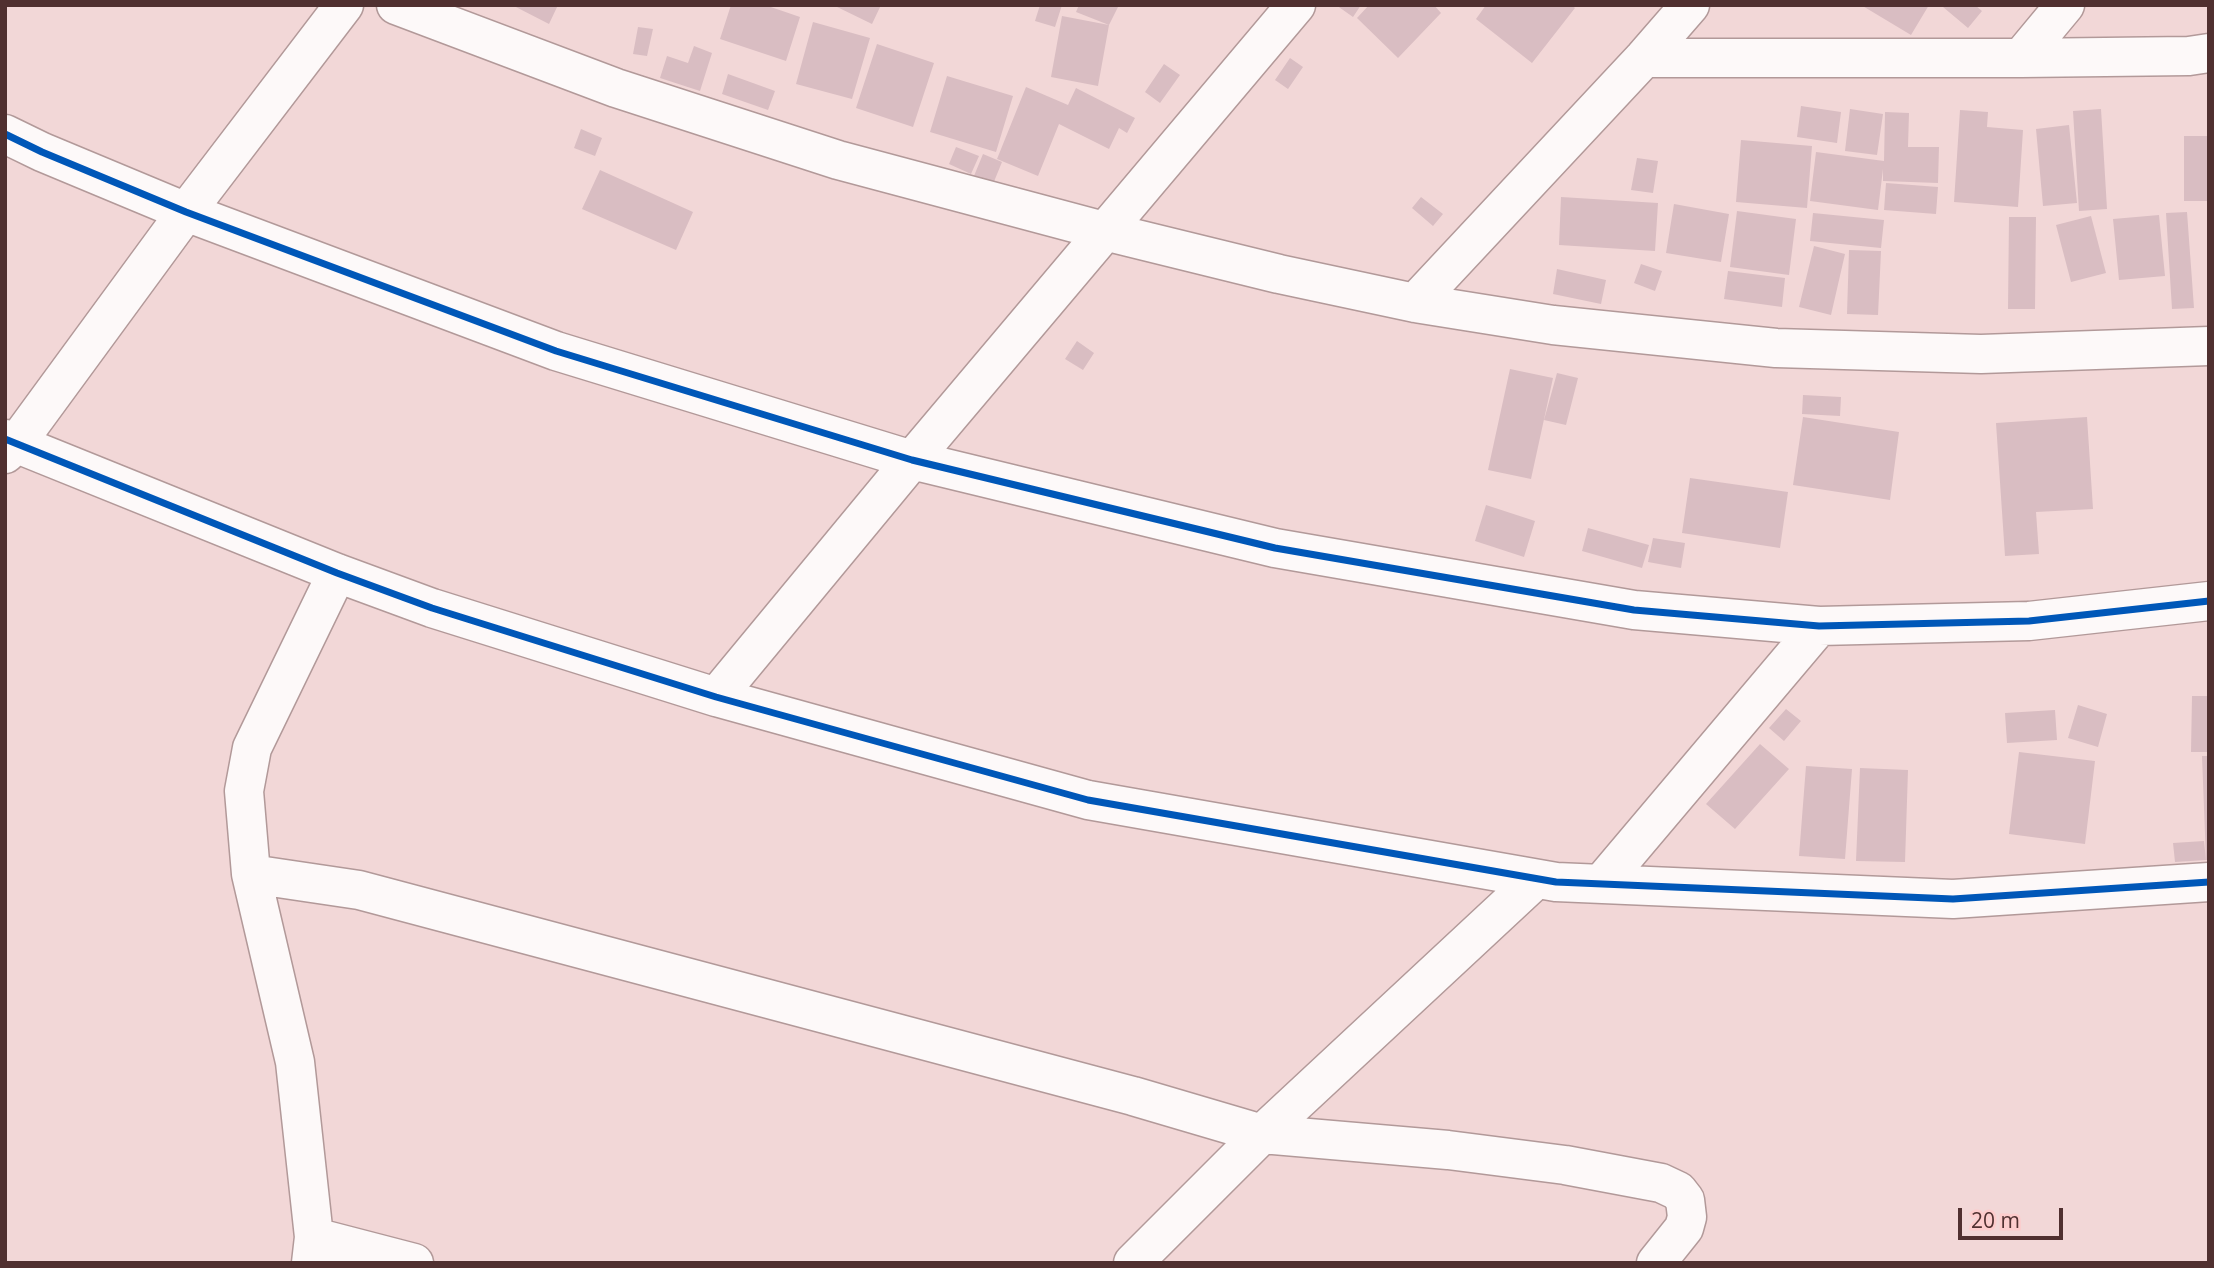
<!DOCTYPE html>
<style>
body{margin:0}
#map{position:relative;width:2214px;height:1268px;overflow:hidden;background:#f2d7d7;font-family:"Open Sans",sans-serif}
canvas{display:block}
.frame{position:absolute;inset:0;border:7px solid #503030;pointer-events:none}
.scale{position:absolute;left:1958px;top:1208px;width:105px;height:32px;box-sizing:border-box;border:4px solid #503030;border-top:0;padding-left:9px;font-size:21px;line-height:24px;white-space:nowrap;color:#503030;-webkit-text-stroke:5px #fdcccc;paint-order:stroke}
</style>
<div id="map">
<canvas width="2214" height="1268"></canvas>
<div class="frame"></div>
<div class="scale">20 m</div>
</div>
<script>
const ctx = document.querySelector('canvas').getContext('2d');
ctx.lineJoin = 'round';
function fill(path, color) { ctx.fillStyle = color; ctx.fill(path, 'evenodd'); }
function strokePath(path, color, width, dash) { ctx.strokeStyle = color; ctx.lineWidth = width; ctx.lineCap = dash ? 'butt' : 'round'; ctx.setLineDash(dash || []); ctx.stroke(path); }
fill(new Path2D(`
 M512,5H558L549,24Z
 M731,5H765L800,17L786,61L720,39Z
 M833,5H881L872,24Z
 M1040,5H1062L1055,27L1035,21Z
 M1079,5H1119L1109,25L1098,86L1051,77L1062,16L1109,25L1076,12Z
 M1336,5H1361L1353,17Z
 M1369,5H1434L1441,13L1398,58L1357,18Z
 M1486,5H1572L1575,8L1532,63L1476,19Z
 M1861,5H1929L1911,35Z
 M1945,5H1975L1982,11L1968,28L1943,7Z
 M813,22L870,38L852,99L796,84Z
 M638,27L653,29L647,56L633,54Z
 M877,44L934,63L913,127L856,108Z
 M694,46L712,53L700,91L660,78L667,56L688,63Z
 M1290,58L1303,67L1288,89L1275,80Z
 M1164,64L1180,75L1160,103L1145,92Z
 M728,74L775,91L768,110L722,94Z
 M947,76L1013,96L996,152L930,132Z
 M1026,87L1068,105L1076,88L1135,118L1127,133L1119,128L1109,149L1059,124L1038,176L997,159Z
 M1801,106L1841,112L1837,143L1797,137Z
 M1850,109L1883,114L1877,155L1845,151Z
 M2101,109L2107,209L2079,211L2073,111Z
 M1960,110L1988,112L1987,127L2023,130L2018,207L1954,202Z
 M1885,112L1909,113L1908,147H1939L1938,183L1883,181V169L1878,210L1810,201L1816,152L1884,161Z
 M2069,125L2077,203L2043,206L2036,129Z
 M581,129L602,138L595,156L574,148Z
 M2184,136H2209V201H2184Z
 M1741,140L1812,146L1807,208L1736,202Z
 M956,147L979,156L971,174L949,164Z
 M983,154L1002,162L993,184L974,176Z
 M1637,158L1658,161L1653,193L1631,190Z
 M600,170L693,212L676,250L582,209Z
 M1886,183L1938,187L1936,214L1884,210Z
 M1421,197L1443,214L1433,226L1412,208Z
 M1561,197L1658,203L1655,251L1559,245Z
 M1674,204L1729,214L1721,262L1666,253Z
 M1737,211L1796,219L1789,275L1730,267Z
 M2187,212L2194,308L2172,309L2166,213Z
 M1813,213L1884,220L1881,248L1810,241Z
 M2159,215L2165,276L2119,280L2113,219Z
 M2091,216L2106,273L2071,282L2056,225Z
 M2009,217H2036L2035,309H2008Z
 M1814,246L1845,254L1831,315L1799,307Z
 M1849,250L1881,251L1878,315L1847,314Z
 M1641,264L1662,271L1655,291L1634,283Z
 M1557,269L1606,280L1601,304L1553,294Z
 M1728,271L1785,278L1782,307L1724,299Z
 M1077,341L1094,353L1083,370L1065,359Z
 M1510,369L1553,378L1531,479L1488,470Z
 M1557,373L1578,378L1566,425L1544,420Z
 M1803,395L1841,397L1840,416L1802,414Z
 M1803,417L1899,432L1890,500L1793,485Z
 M2087,417L2093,509L2036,512L2039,554L2005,556L1996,423Z
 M1690,478L1788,492L1780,548L1682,533Z
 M1486,505L1535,521L1524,557L1475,541Z
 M1588,528L1649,545L1642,568L1582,551Z
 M1653,538L1685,543L1681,568L1648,562Z
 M2192,696H2209V752H2191Z
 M2078,705L2107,714L2098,747L2068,738Z
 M1786,709L1801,721L1784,741L1769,728Z
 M2055,710L2057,740L2007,743L2005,713Z
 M1760,744L1789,769L1735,829L1706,804Z
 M2019,752L2095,761L2085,844L2009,834Z
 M2202,756H2209V860H2206Z
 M1806,766L1852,769L1845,859L1799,856Z
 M1860,768L1908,770L1905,862L1856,861Z
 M2204,841L2206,860L2175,862L2173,843Z`), '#d9bdc2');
const street = new Path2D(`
 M396,5L616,88L838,160L1104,231L1279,274L1415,303L1553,325L1776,348L1981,354L2209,346
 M1644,58H2021L2189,56L2209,53
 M2021,58L2065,5
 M5,134L42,152L186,212L556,351L912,460L1275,548L1634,610L1819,626L2029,621L2209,601
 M1415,303L1644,58L1690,5
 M5,439L337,573L432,608L716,697L1088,800L1556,882L1953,899L2209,882
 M5,454L16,444L186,212L344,5
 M337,573L252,748L244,791L251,874L359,890L1133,1096L1262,1134L1448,1150L1565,1165L1661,1183L1678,1191L1685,1200L1687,1217L1684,1228L1656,1263
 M716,697L912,460L1296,5
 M251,874L295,1062L314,1237L311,1263
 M1601,884L1819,626
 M314,1237L414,1263
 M1133,1263L1262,1134L1536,879`);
strokePath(street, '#b29999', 41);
strokePath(street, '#fdf9f9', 38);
strokePath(new Path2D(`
 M5,134L42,152L186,212L556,351L912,460L1275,548L1634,610L1819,626L2029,621L2209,601
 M5,439L337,573L432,608L716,697L1088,800L1556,882L1953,899L2209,882`), '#0057b8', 7);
</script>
